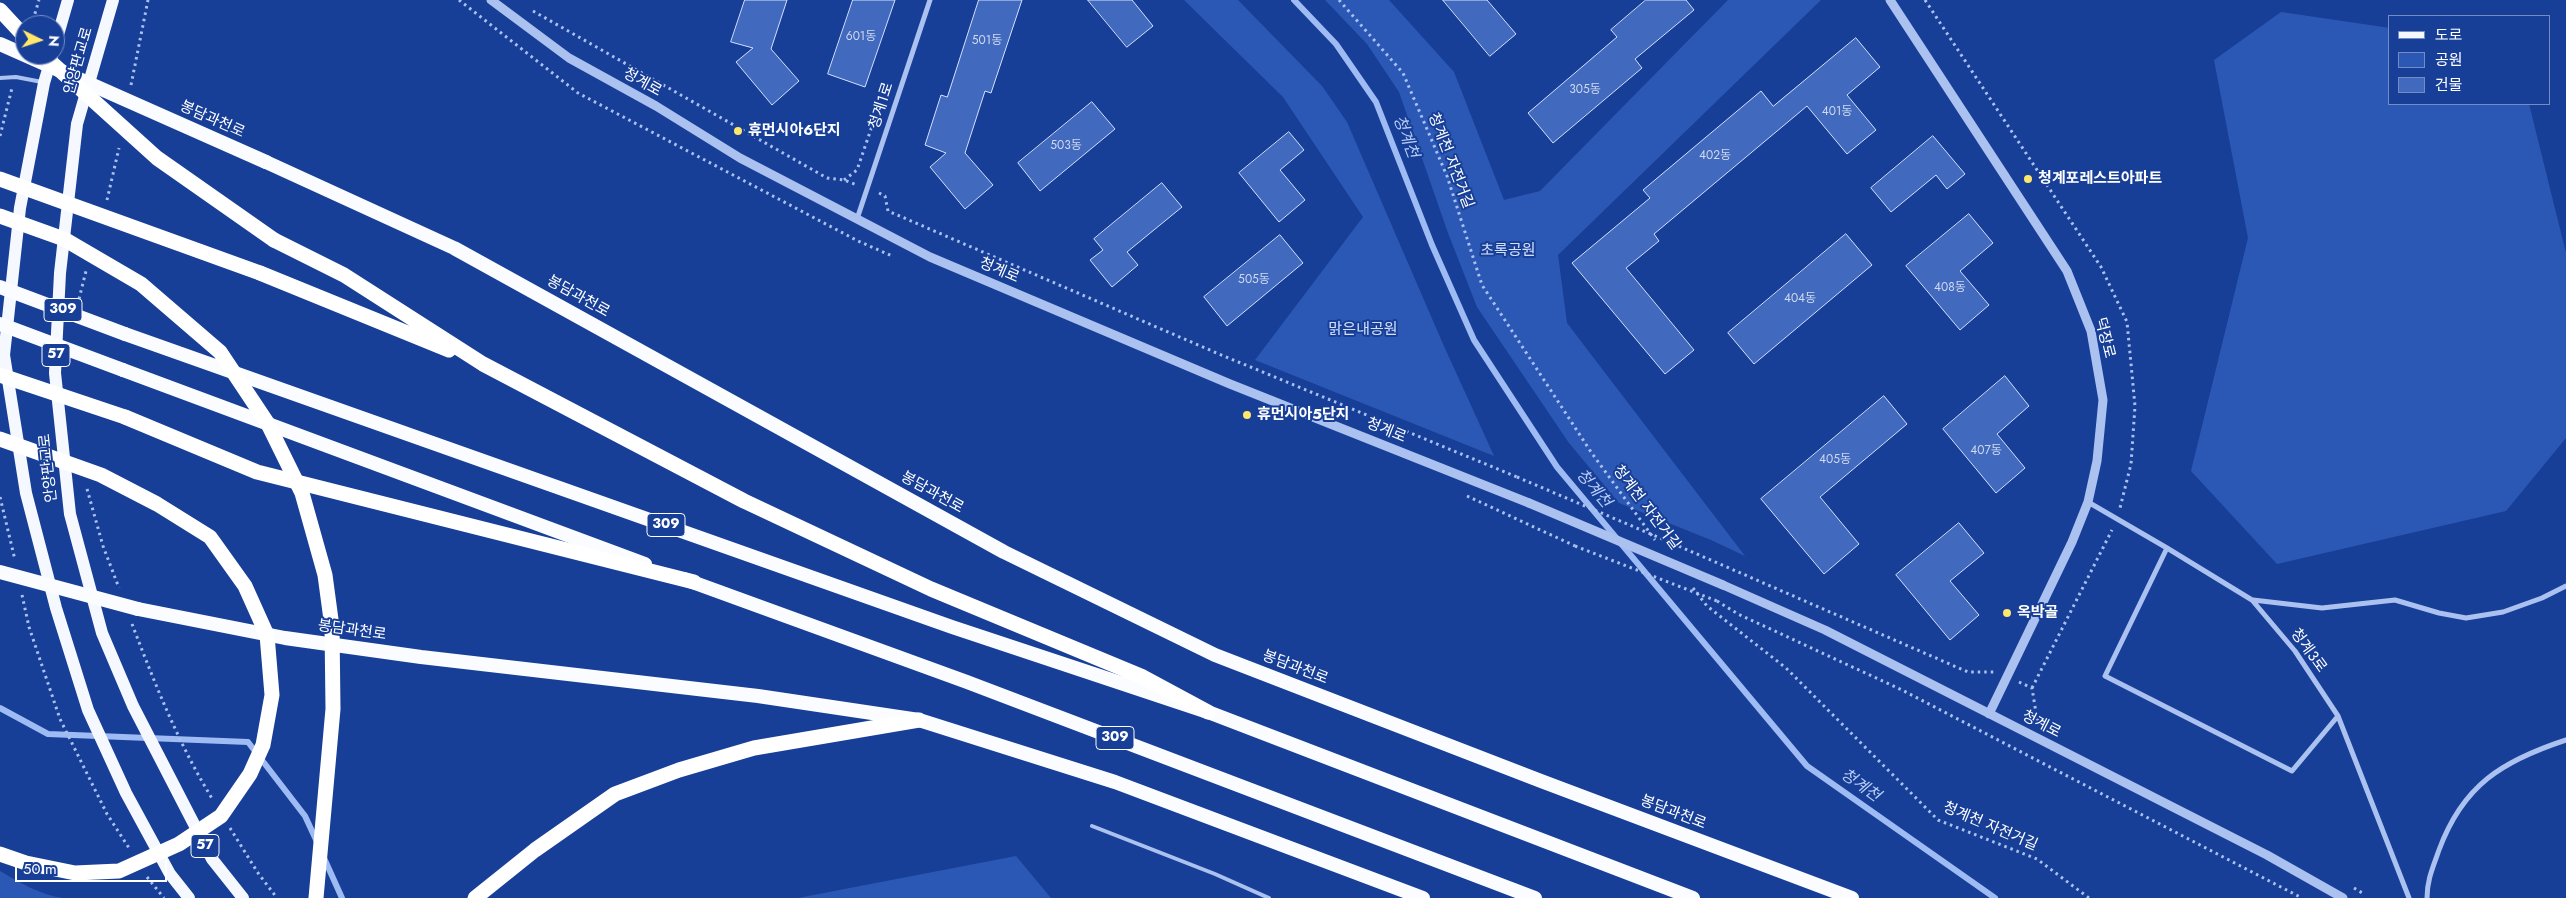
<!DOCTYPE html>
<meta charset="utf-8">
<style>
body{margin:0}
#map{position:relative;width:2566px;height:898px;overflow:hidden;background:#183f97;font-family:Jost,"Noto Sans KR",sans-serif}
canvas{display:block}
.legend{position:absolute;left:2388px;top:15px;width:162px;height:90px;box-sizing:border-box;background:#183f97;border:1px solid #748cc1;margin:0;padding:6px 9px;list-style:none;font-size:15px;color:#fff}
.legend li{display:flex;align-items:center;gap:10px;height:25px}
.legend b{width:25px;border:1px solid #748cc1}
.north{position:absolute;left:15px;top:15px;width:50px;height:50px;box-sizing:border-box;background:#183f97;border:1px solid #748cc1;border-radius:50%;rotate:94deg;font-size:14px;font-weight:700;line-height:20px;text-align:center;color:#fff}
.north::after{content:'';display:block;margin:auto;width:18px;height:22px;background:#ffe76b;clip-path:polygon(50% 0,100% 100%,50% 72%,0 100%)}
.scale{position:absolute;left:15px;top:860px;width:152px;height:22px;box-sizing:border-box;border:2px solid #fff;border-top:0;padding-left:6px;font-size:15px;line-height:18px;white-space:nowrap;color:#fff;-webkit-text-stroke:4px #183f97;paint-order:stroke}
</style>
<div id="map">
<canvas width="2566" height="898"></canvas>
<ul class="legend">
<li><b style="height:6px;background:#f5f8ff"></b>도로</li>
<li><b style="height:14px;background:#2c58b5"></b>공원</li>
<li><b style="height:14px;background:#4169be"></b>건물</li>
</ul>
<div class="north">N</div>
<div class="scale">50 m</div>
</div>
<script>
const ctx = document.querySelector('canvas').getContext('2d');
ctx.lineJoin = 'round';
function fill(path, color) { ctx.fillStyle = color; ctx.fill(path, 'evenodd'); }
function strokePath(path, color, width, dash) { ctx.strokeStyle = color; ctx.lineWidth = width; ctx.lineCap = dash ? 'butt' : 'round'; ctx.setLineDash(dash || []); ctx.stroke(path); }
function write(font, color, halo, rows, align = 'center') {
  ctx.font = font + ' Jost,"Noto Sans KR",sans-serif'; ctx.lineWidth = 4; ctx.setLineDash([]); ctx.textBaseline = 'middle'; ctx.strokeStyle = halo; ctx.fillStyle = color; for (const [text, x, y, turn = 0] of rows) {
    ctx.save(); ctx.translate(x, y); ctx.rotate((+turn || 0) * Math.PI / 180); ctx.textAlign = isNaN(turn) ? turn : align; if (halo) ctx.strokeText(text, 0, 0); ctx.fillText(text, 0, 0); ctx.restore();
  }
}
fill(new Path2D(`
 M1184,0H1238L1322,86L1347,122L1443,344L1494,456L1255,360L1363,217L1283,97Z
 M1325,0H1389L1454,72L1504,200L1540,191L1728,0H1821L1558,255L1567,323L1745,556L1711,540L1619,503L1569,443L1477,307L1448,233L1399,92L1367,44Z
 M2281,12L2390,28V104H2529L2566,253V438L2506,511L2277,564L2191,471L2248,238L2214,60Z
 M1016,856L1051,898H798Z
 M0,871C20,883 41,895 63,898H0Z`), '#2c58b5');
strokePath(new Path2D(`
 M1294,0L1336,44L1376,102L1432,245L1474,340L1557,467L1807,766L1995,898
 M0,708L48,734L248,742L305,816L318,844
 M324,858L342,898`), '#9ebbf3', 6);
const building = new Path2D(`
 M745,0H787L771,49L799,81L772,105L736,62L753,48L731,42Z
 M853,0H895L865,87L828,74Z
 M979,0H1022L991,93L985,91L965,153L993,185L965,209L930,167L946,153L925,145L941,95L947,97Z
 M1088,0H1132L1153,26L1127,47Z
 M1443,0H1487L1516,34L1490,56Z
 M1646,0H1686L1694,10L1635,59L1642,68L1553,143L1528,113L1617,37L1611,30Z
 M1856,38L1880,67L1847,95L1876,130L1847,154L1807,106L1654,234L1659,241L1626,268L1694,350L1665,374L1572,263L1650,198L1643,190L1761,91L1773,106Z
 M1092,102L1115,129L1040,191L1018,163Z
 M1289,132L1304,150L1280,170L1305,200L1279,222L1239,173Z
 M1933,136L1965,174L1947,189L1936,175L1891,212L1871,188Z
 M1162,183L1182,207L1127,252L1138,265L1112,287L1090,260L1103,250L1094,239Z
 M1969,214L1993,243L1960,271L1989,305L1960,330L1906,266Z
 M1846,234L1872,265L1754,364L1728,333Z
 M1280,235L1303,263L1227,326L1204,297Z
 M2005,376L2029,406L1997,434L2025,468L1996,493L1943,429Z
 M1884,396L1907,424L1820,497L1859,544L1824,574L1761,499Z
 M1959,523L1984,553L1950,581L1979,615L1950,640L1896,575Z`);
fill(building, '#4169be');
strokePath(building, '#d3e0fc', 1);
strokePath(new Path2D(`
 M459,0L578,93L858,241L892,256
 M1339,0L1403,73L1447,176L1482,285L1591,452L1655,540
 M1925,0L2101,267L2127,322L2135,406L2131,464L2120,508
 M533,11L827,178L844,180L857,185
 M33,20L39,0
 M131,85L148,0
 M0,136L12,88
 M844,180L857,170L882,97
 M879,193L885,196L888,211L1219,354L1517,477
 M107,200L119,148
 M79,299L86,271
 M87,489L103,546L119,588
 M1467,496L1575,546
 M0,497L15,560
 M1667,541L1968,672H1995
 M1693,588L1707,606L1786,668L1938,820L2037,859L2089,898
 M22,595L29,627L60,719L107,814L129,848
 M1717,601L1738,614L1902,690L2302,898
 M132,624C155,684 179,745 213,800
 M2019,682L2032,688L2037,719L2044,723
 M2032,688L2112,530
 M230,828L258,873L277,898
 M147,877L164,898
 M2354,888L2364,894`), '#abc2f1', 3, [2.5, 4]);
strokePath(new Path2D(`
 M0,78L16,77L42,82
 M1092,826L1215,874L1269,898`), '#abc2f1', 4);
strokePath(new Path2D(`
 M857,219L930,0
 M2088,502L2167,548L2252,600L2295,651L2338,716L2409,898
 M2167,548L2105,676L2292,771L2338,716
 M2253,600L2322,608L2395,600L2439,613L2466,618L2503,612L2542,598L2566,586
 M2427,898C2427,880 2433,867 2439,850C2463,785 2502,761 2566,740`), '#abc2f1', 5);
strokePath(new Path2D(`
 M491,0L569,58L656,106L740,158L930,257L1230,384L1529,503
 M1890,0L2067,271L2091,331L2103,400L2097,461L2088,502L2072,542L1989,714
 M1723,585L1825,630L2267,855L2343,898`), '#abc2f1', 9);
strokePath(new Path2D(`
 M113,0L77,124L60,273L55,373L70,514L102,633L133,706L212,859L243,898
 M55,45L68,0
 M52,56L44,83L20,208L4,355L26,493L56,608L88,710L126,793L170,874L189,898`), '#f5f8ff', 12);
strokePath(new Path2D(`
 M266,162L454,248L1004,552L1215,655L1541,781L1852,898
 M125,334L952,627L1208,712L1693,898
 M123,370L645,564
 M684,579L967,682L1535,898
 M138,609L285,638L421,657L758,696L919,720L1115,782L1423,898`), '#fafcff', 14);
strokePath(new Path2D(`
 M0,10L25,37
 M274,240L344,275L483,364L744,501L931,589L1143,677L1208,712
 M260,273L449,350
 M125,417L257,472L694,582
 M475,898L535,850L615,794L679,770L754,748L919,720`), '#fff', 15);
strokePath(new Path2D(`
 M1517,477L1667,541
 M1575,546L1717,601`), '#abc2f1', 3, [2.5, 4]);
strokePath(new Path2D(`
 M1529,503L1723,585`), '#abc2f1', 9);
strokePath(new Path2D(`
 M0,44L266,162
 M0,287L125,334
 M0,324L123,370
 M0,572L138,609`), '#fafcff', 14);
strokePath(new Path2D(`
 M43,55L157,158L274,240
 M0,179L260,273
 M0,216L64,239L141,284L220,352L268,424L302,493L325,575L332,627L333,709L316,898
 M0,375L125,417
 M0,439L101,475L157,504L210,537L245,586L267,635L272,695L263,745L250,774L221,816L179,844L119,871L75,873L26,863L0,854`), '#fff', 15);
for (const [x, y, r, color] of [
 [738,131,5,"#ffe76b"],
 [2028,179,5,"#ffe76b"],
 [1247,415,5,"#ffe76b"],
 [2007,613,5,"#ffe76b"]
]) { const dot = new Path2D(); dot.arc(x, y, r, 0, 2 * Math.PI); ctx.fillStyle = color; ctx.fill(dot); strokePath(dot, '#183f97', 2); }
write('12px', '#d0daef', null, [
 ["601동",861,37],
 ["501동",987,41],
 ["305동",1585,90],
 ["401동",1837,112],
 ["503동",1066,146],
 ["402동",1715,156],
 ["505동",1254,280],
 ["408동",1950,288],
 ["404동",1800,299],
 ["407동",1986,451],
 ["405동",1835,460]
]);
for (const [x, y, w] of [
 [63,310,38],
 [56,355,28],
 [666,525,38],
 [1115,738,38],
 [205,846,28]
]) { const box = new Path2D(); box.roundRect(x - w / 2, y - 11.5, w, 23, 4); ctx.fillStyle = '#183f97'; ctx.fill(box); strokePath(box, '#fff', 1); }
write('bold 14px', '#fff', null, [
 ["309",63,310],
 ["57",56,355],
 ["309",666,525],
 ["309",1115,738],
 ["57",205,846]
]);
write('15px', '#fff', '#183f97', [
 ["안양판교로",79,61,-74],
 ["청계로",642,83,29],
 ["청계1로",882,106,-72],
 ["봉담과천로",212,120,24],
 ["청계천 자전거길",1450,161,69],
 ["청계로",999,271,23],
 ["봉담과천로",578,297,29],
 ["덕장로",2104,338,76],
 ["청계로",1386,431,22],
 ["안양판교로",49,468,-96],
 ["봉담과천로",932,493,29],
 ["청계천 자전거길",1646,508,53],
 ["봉담과천로",352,631,8],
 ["청계3로",2308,651,54],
 ["봉담과천로",1295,668,21],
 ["청계로",2041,725,27],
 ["봉담과천로",1673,813,21],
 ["청계천 자전거길",1990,827,23]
]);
write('bold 15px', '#fff', '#183f97', [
 ["휴먼시아6단지",748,131],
 ["청계포레스트아파트",2038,179],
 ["휴먼시아5단지",1257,415],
 ["옥박골",2017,613]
], 'left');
write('15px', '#d3e0fc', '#183f97', [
 ["초록공원",1508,251],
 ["맑은내공원",1363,330]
]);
write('italic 16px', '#b8cdf7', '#183f97', [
 ["청계천",1405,137,69],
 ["청계천",1593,489,50],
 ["청계천",1860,786,35]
]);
</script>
